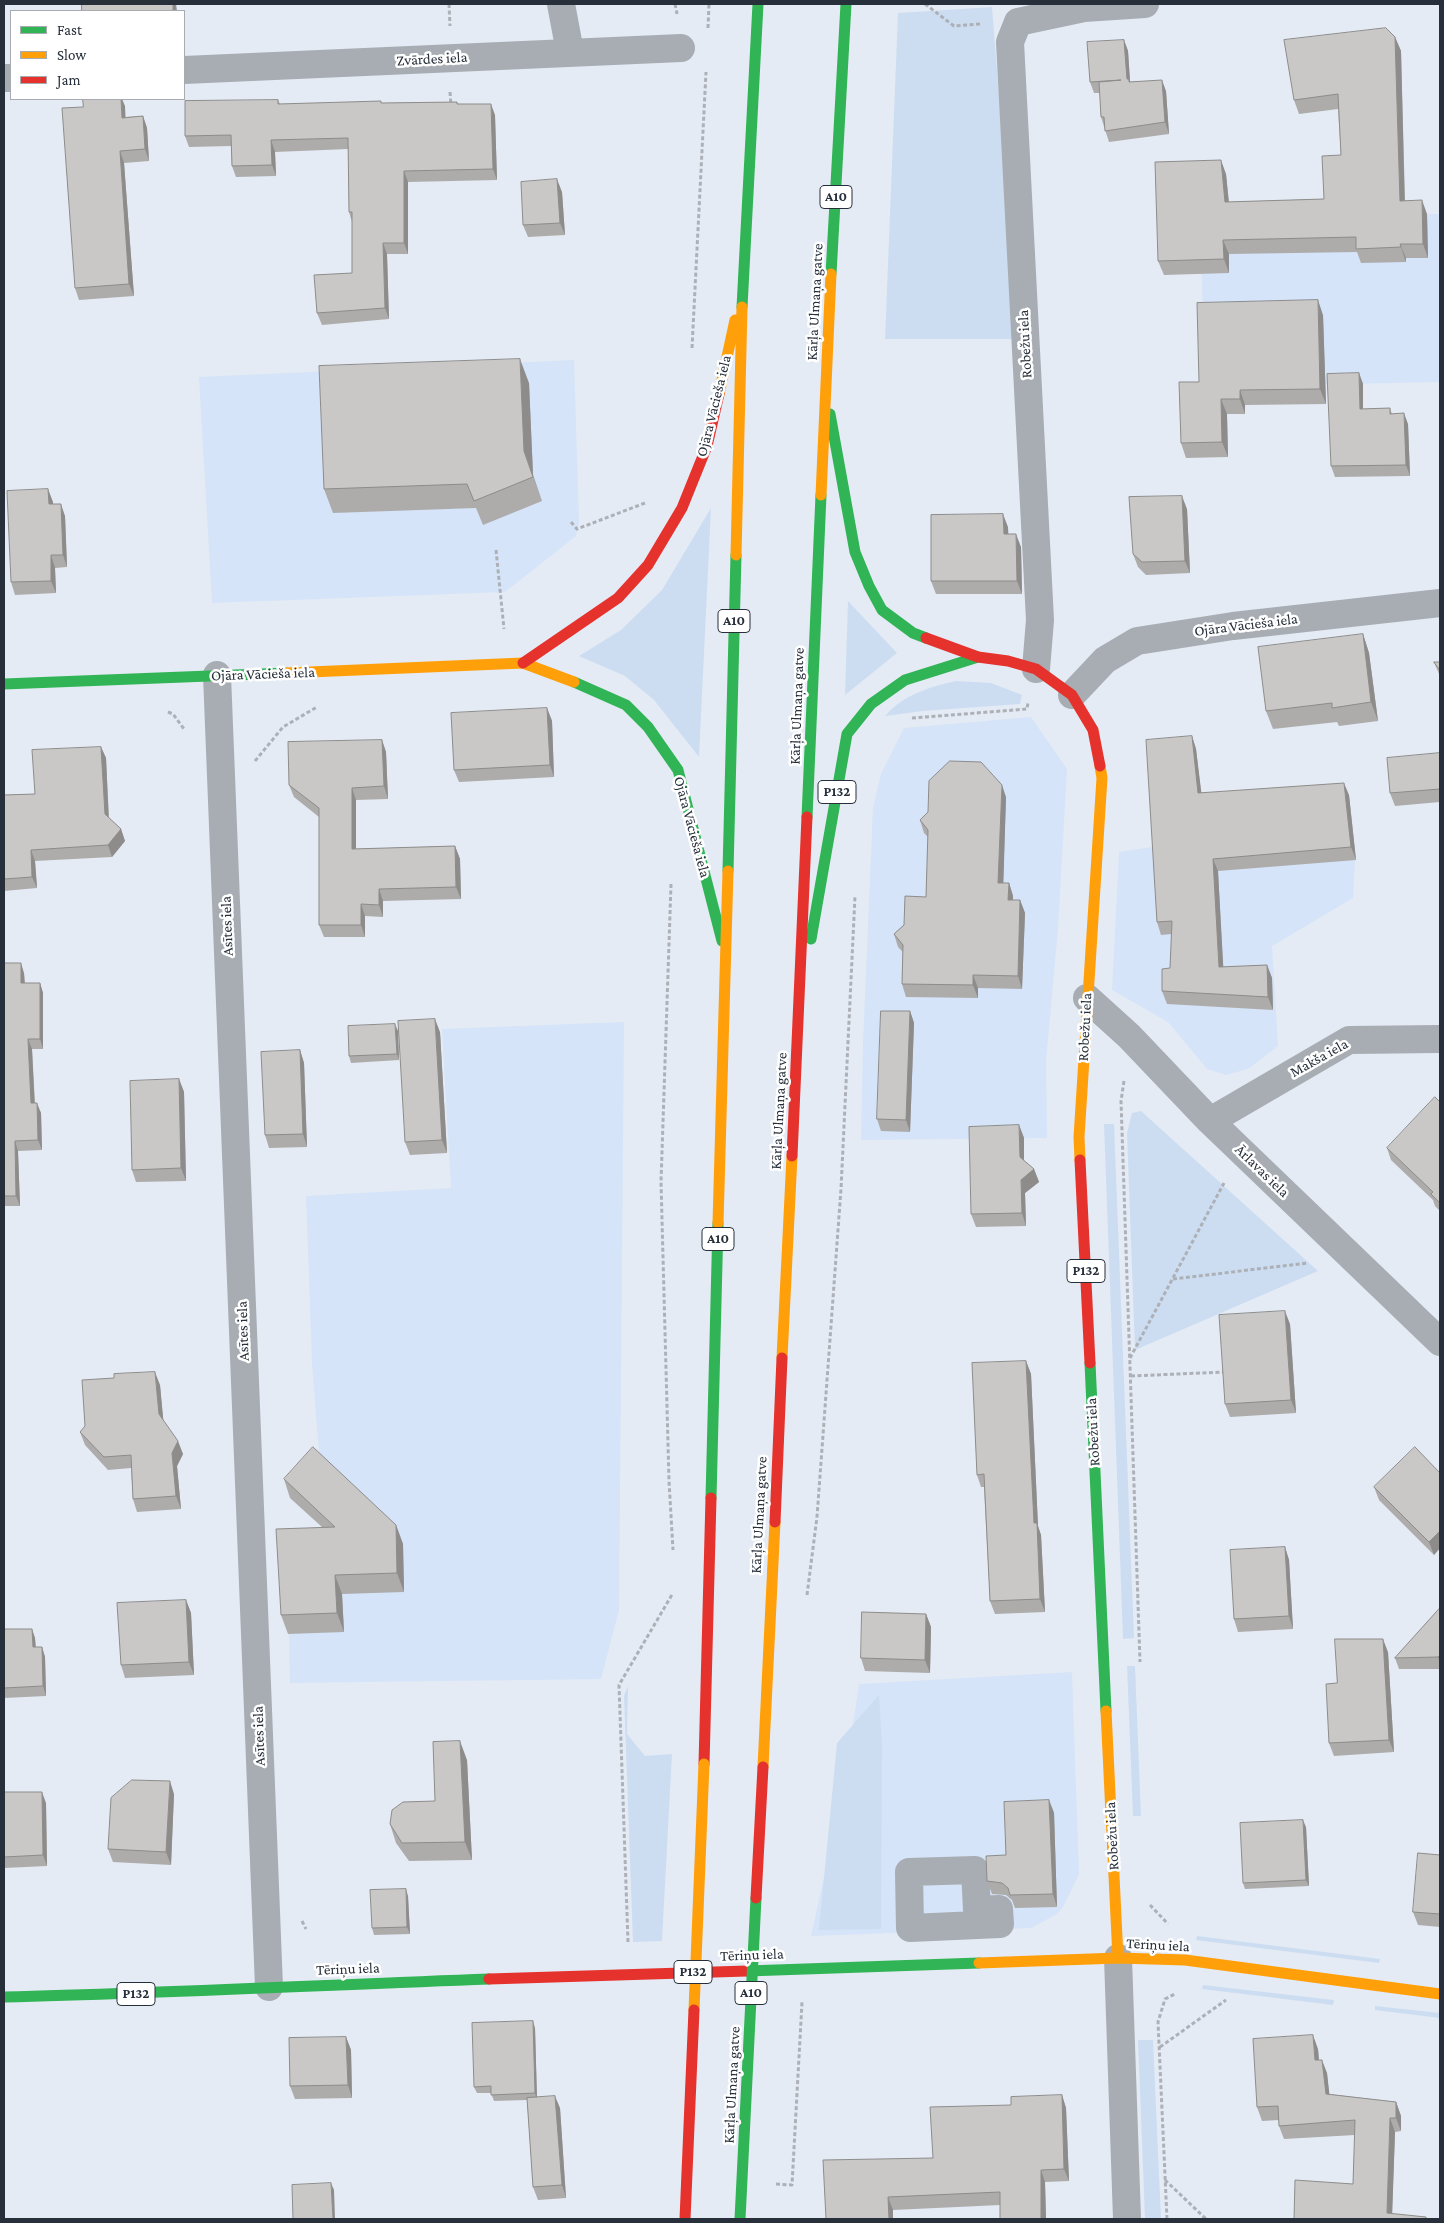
<!DOCTYPE html>
<meta charset="utf-8">
<style>
body{margin:0}
#map{position:relative;width:1444px;height:2223px;overflow:hidden;background:#e4ebf5;font-family:"Crimson Pro",serif}
canvas{display:block}
.frame{position:absolute;inset:0;border:5px solid #262f3a;pointer-events:none}
.legend{position:absolute;left:10px;top:10px;width:175px;height:90px;box-sizing:border-box;background:#fff;border:1px solid #a8acb0;margin:0;padding:6px 9px;list-style:none;font-size:15px;color:#262f3a}
.legend li{display:flex;align-items:center;gap:10px;height:25px}
.legend b{width:25px;border:1px solid #a8acb0}
</style>
<div id="map">
<canvas width="1444" height="2223"></canvas>
<div class="frame"></div>
<ul class="legend">
<li><b style="height:6px;background:#30b455"></b>Fast</li>
<li><b style="height:6px;background:#ff9f0a"></b>Slow</li>
<li><b style="height:6px;background:#e5322d"></b>Jam</li>
</ul>
</div>
<script>
const ctx = document.querySelector('canvas').getContext('2d');
ctx.lineJoin = 'round';
function fill(path, color) { ctx.fillStyle = color; ctx.fill(path, 'evenodd'); }
function strokePath(path, color, width, dash) { ctx.strokeStyle = color; ctx.lineWidth = width; ctx.lineCap = dash ? 'butt' : 'round'; ctx.setLineDash(dash || []); ctx.stroke(path); }
function write(font, color, halo, rows, align = 'center') {
  ctx.font = font + ' "Crimson Pro",serif'; ctx.lineWidth = 5; ctx.setLineDash([]); ctx.textBaseline = 'middle'; ctx.strokeStyle = halo; ctx.fillStyle = color; for (const [text, x, y, turn = 0] of rows) {
    ctx.save(); ctx.translate(x, y); ctx.rotate((+turn || 0) * Math.PI / 180); ctx.textAlign = isNaN(turn) ? turn : align; if (halo) ctx.strokeText(text, 0, 0); ctx.fillText(text, 0, 0); ctx.restore();
  }
}
fill(new Path2D(`
 M1440,214V382L1205,387L1200,217Z
 M574,360L579,523L576,536L505,592L212,603L199,377Z
 M1031,717L1067,769L1058,929L1046,1061L1047,1138L861,1140L863,1043L873,807L881,774L904,728Z
 M1158,846L1355,860L1353,898L1272,946L1278,1046L1248,1069L1226,1075L1207,1069L1168,1022L1112,990L1119,852Z
 M624,1022L619,1610L601,1679L290,1683L289,1634L342,1545L290,1498L320,1466L312,1364L306,1196L451,1188L442,1029Z
 M1072,1672L1079,1874L1063,1907L1057,1914L1031,1928L811,1936L843,1791L859,1684Z`), '#d5e4f8');
fill(new Path2D(`
 M992,7L1018,339H885L898,13Z
 M711,508L699,757L654,700L625,676L579,656L621,630L662,590Z
 M848,601L897,653L845,695Z
 M956,681L991,683L1022,695L1020,704L923,711L885,716C903,695 929,687 956,681Z
 M1141,1111L1318,1271L1135,1350L1127,1133L1132,1113Z
 M1104,1124H1114L1134,1638L1123,1639Z
 M1127,1666H1135L1141,1816H1133Z
 M628,1686L627,1734L645,1756L672,1754L662,1941L633,1942L624,1696Z
 M879,1695L882,1746L881,1929L819,1930L837,1743Z
 M1197,1936L1380,1959L1379,1963L1196,1940Z
 M1203,1985L1334,2000L1333,2005L1202,1989Z
 M1375,2006L1440,2013V2018L1375,2010Z
 M1138,2040H1153L1161,2219H1145Z`), '#ccddf2');
strokePath(new Path2D(`
 M449,4L450,26
 M675,4L677,14
 M925,4L954,26L981,24
 M708,28L709,4
 M450,92L451,106
 M692,348L706,72
 M571,522L577,529L645,503
 M496,550L504,629
 M168,712L173,714L184,729
 M912,718L1027,709L1028,703
 M255,761L283,727L317,707
 M671,884L661,1182L669,1481L673,1550
 M1124,1081L1121,1101L1140,1662
 M1173,1279L1308,1263
 M1130,1358L1224,1183
 M1131,1376L1225,1372
 M807,1595L817,1517L841,1189L855,896
 M1150,1905L1168,1924
 M302,1921L306,1929
 M628,1942L619,1685L673,1593
 M1160,2047L1226,2000
 M1165,2180L1206,2219
 M776,2184L792,2185L802,2002
 M1167,2219L1158,2022L1165,1999L1175,1994`), '#adb1b7', 3, [4, 2.5]);
strokePath(new Path2D(`
 M561,4L570,52
 M184,70L681,48
 M4,78H11
 M1036,669L1040,620L1010,42L1018,22L1084,8L1145,4
 M217,675L269,1987
 M1072,695L1105,660L1137,641L1233,626L1440,603
 M1087,998L1129,1036L1210,1121L1440,1342
 M1210,1121L1349,1040L1440,1039
 M975,1870L977,1910L999,1909L1000,1924L910,1928L909,1872Z
 M1118,1958L1127,2219`), '#a8adb3', 28);
strokePath(new Path2D(`
 M831,274L846,4
 M742,307L758,4
 M830,414L855,552L869,586L882,610L913,633L926,638
 M574,682L626,705L648,727L678,770L722,941
 M4,684L286,673
 M807,817L821,495
 M728,871L736,555
 M811,939L847,734L871,704L905,680L978,657
 M1090,1363L1106,1711
 M711,1498L718,1223
 M747,1971L979,1963
 M4,1997C166,1993 327,1985 489,1979`), '#30b455', 11);
strokePath(new Path2D(`
 M719,394L735,320
 M821,495L831,274
 M736,555L742,307
 M286,673L523,663L574,682
 M1080,1160L1079,1137L1102,778L1100,766
 M718,1223L728,871
 M782,1358L792,1156
 M763,1767L775,1522
 M1118,1958L1185,1960L1440,1994
 M979,1963L1118,1958L1106,1711`), '#ff9f0a', 11);
strokePath(new Path2D(`
 M926,638L978,657L1008,661L1036,669L1072,695L1093,730L1100,766
 M523,663L618,598L648,565L682,508L707,446L719,394
 M792,1156L807,817
 M1080,1160L1090,1363
 M775,1522L782,1358
 M704,1764L711,1498
 M489,1979L747,1971`), '#e5322d', 11);
strokePath(new Path2D(`
 M740,2219L756,1898`), '#30b455', 11);
strokePath(new Path2D(`
 M694,2010L704,1764`), '#ff9f0a', 11);
strokePath(new Path2D(`
 M756,1898L763,1767
 M685,2219L694,2010`), '#e5322d', 11);
fill(new Path2D(`
 M82,4H206L176,5Z
 M1395,37L1401,51L1405,201L1427,214L1428,258H1406V262L1361,263L1357,252L1229,254V273L1164,275L1158,261L1226,174L1229,202L1324,199L1341,155L1338,109L1299,114L1294,100Z
 M1124,40L1128,51L1130,82L1166,91L1169,134L1109,142L1101,117L1100,93H1094L1090,82Z
 M278,100L280,104L382,103L457,102L458,104L495,115L497,180L408,182V254H387L389,319L322,325L317,313L352,273V222L349,212L348,149L275,152L276,176L236,177L232,166L231,146L189,147L185,136Z
 M125,106V117L143,116L147,128L149,161L124,163L134,296L79,300L75,288Z
 M562,192L565,235L528,237L523,225Z
 M1323,315L1326,404L1245,405V414H1227L1228,457L1186,458L1181,443L1199,382Z
 M1359,373L1363,384V409L1390,408L1392,414L1408,424L1410,476L1335,477L1331,466Z
 M529,383L533,475L542,501L483,525L476,508L333,513L324,489Z
 M48,489L53,504L65,516L67,567L55,568L56,593L15,595L11,582Z
 M1187,509L1190,573L1146,575L1138,567L1133,554Z
 M1008,527V534L1021,547L1022,594H936L931,581Z
 M1363,634L1369,653L1378,721L1339,726L1337,722L1273,729L1266,711Z
 M1434,662H1440V676L1439,674Z
 M547,708L552,721L554,777L459,782L454,770Z
 M1192,736L1196,749L1201,793L1349,795L1356,860L1218,871L1223,967L1267,965L1272,978L1273,1010L1167,1004L1162,991L1170,968L1172,934L1161,935L1157,922Z
 M382,740L386,752L388,799L356,800V849L455,846L460,859L461,899L383,901V917L365,916V937H324L319,925V817L294,797L289,785Z
 M101,747L106,758L109,818L121,829L125,841L112,857L35,861L37,888L4,891V795L35,794Z
 M1440,753V802L1395,806L1390,793Z
 M1006,797L1003,883H1009L1013,896V900H1020L1025,913L1022,989L978,988V998L906,997L902,984L903,952L898,947L894,934L904,925L926,897L928,837L924,833L920,820Z
 M4,963L24,973L25,983H40L43,993V1049H32L35,1103L41,1113L42,1150L18,1151L20,1206H4Z
 M910,1011L914,1023L910,1132L881,1131L877,1119Z
 M398,1031L399,1060L351,1063L349,1056Z
 M440,1032L447,1153L410,1155L405,1142Z
 M300,1050L304,1063L307,1147L269,1148L265,1135Z
 M179,1079L184,1092L186,1181L136,1182L132,1170Z
 M1440,1102V1211L1435,1206L1433,1200L1391,1160L1387,1148Z
 M1019,1125L1024,1138V1161L1034,1169L1039,1182L1025,1193L1026,1226L976,1227L971,1214Z
 M1290,1324L1296,1413L1230,1417L1225,1404Z
 M1026,1361L1031,1374L1038,1526L1041,1535L1045,1612L995,1614L990,1601L984,1487H981L977,1475Z
 M160,1385L163,1420L183,1454L177,1466L181,1509L137,1512L133,1499L131,1468L108,1470L85,1445L80,1432Z
 M1440,1473V1548L1434,1555L1379,1500L1374,1487Z
 M284,1479L396,1525L403,1544L404,1592L342,1594L344,1632L288,1634L281,1615L322,1527L290,1498Z
 M1285,1547L1289,1560L1293,1629L1238,1632L1234,1619Z
 M186,1600L191,1613L194,1675L125,1678L121,1665Z
 M1440,1608V1669H1399L1395,1658Z
 M926,1614L931,1627L930,1673L865,1671L861,1658Z
 M4,1629H32L35,1638L36,1647H42L45,1657L46,1696L4,1698Z
 M1388,1652L1394,1752L1334,1756L1329,1743L1337,1683Z
 M467,1760L472,1860L409,1861L396,1843L390,1824L435,1801Z
 M4,1792L46,1803L47,1866L4,1868Z
 M174,1794L171,1865L113,1862L108,1849Z
 M1049,1800L1054,1813L1057,1907L1015,1908L1012,1900L1006,1895L992,1894L987,1881Z
 M1306,1827L1309,1886L1245,1889L1243,1883Z
 M1440,1855V1927L1418,1925L1413,1912Z
 M408,1896L410,1934L374,1935L372,1928Z
 M535,2028L537,2097L560,2108L566,2198L538,2200L533,2187L527,2100L494,2101L491,2093H477L474,2087Z
 M346,2037L351,2050L352,2098L295,2099L290,2086Z
 M1318,2049L1319,2060L1327,2073L1329,2094L1396,2102L1401,2116V2131L1395,2132L1392,2213L1294,2219L1353,2184L1355,2135L1284,2139L1279,2126V2120L1262,2121L1257,2107Z
 M1062,2095L1066,2108L1069,2181L1045,2182L1046,2219H1000V2205L893,2210V2219H826L933,2158L1011,2105Z`), '#adacab');
fill(new Path2D(`
 M173,4H176L177,11H173Z
 M1395,37L1401,51L1405,215L1400,201Z
 M1124,40L1128,51L1130,81L1133,90L1127,79Z
 M1162,80L1166,91L1169,134L1165,122Z
 M121,99H122L125,106L126,129L122,118Z
 M491,104L495,115L497,180L493,169Z
 M143,116L147,128L149,161L145,149Z
 M271,140L275,152L276,176L272,165Z
 M120,151L124,163L134,296L129,284Z
 M1221,160L1226,174L1230,216L1225,202Z
 M404,171L408,182V254L404,243Z
 M557,179L562,192L565,235L560,223Z
 M1422,200L1427,214L1428,258L1423,244Z
 M1223,240L1229,254V273L1224,259Z
 M383,243L387,254L389,319L385,308Z
 M1400,244L1406,258V262Z
 M1318,300L1323,315L1326,404L1320,389Z
 M520,359L529,383L533,475L542,501L524,451Z
 M1359,373L1363,384V420L1360,409Z
 M1240,390L1245,405V414L1240,399Z
 M1221,399L1227,414L1228,457L1222,442Z
 M1404,413L1408,424L1410,476L1406,465Z
 M48,489L53,502V517L49,504Z
 M1182,496L1187,509L1190,573L1185,561Z
 M61,504L65,516L67,567L63,555Z
 M1003,514L1008,527L1009,547L1004,534Z
 M1016,534L1021,547L1022,594L1017,581Z
 M51,555L55,568L56,593L51,581Z
 M1363,634L1369,653L1378,721L1371,702Z
 M547,708L552,721L554,777L550,765Z
 M1192,736L1196,749L1203,806L1198,793Z
 M382,740L386,752L388,799L384,786Z
 M101,747L106,758L109,826L105,814Z
 M1344,783L1349,795L1356,860L1351,847Z
 M1002,785L1006,797L1003,895L998,883Z
 M352,788L356,800V862L352,849Z
 M121,829L125,841L112,857L108,845Z
 M455,846L460,859L461,899L456,887Z
 M31,850L35,861L37,888L32,877Z
 M1213,859L1218,871L1224,980L1219,967Z
 M1009,883L1013,896L1012,912L1008,900Z
 M379,889L383,901V917L379,905Z
 M1020,900L1025,913L1022,989L1018,976Z
 M361,904L365,916V937L361,925Z
 M21,963L24,973L25,993L21,983Z
 M1267,965L1272,978L1273,1010L1268,997Z
 M973,975L978,988V998L973,985Z
 M40,983L43,993V1049L40,1039Z
 M910,1011L914,1023L910,1132L906,1120Z
 M435,1019L440,1032L447,1153L442,1140Z
 M395,1024L398,1031L399,1060L397,1054Z
 M28,1039L32,1049L35,1113L31,1103Z
 M300,1050L304,1063L307,1147L303,1134Z
 M179,1079L184,1092L186,1181L181,1168Z
 M37,1103L41,1113L42,1150L38,1140Z
 M1019,1125L1024,1138V1170L1020,1157Z
 M15,1141L18,1151L20,1206L16,1196Z
 M1034,1169L1039,1182L1025,1193L1026,1226L1022,1213L1021,1180Z
 M1285,1311L1290,1324L1296,1413L1291,1400Z
 M1026,1361L1031,1374L1038,1526L1041,1535L1045,1612L1040,1599L1034,1523Z
 M155,1372L160,1385L164,1427L159,1414Z
 M178,1441L183,1454L177,1466L181,1509L176,1496L172,1453Z
 M396,1525L403,1544L404,1592L397,1573Z
 M1440,1531V1548L1434,1555L1429,1542Z
 M1285,1547L1289,1560L1293,1629L1289,1616Z
 M335,1575L342,1594L344,1632L337,1613Z
 M186,1600L191,1613L194,1675L189,1662Z
 M926,1614L931,1627L930,1673L925,1660Z
 M32,1629L35,1638L36,1657L33,1647Z
 M1383,1639L1388,1652L1394,1752L1389,1740Z
 M42,1647L45,1657L46,1696L43,1686Z
 M1440,1655V1663L1438,1657Z
 M460,1741L467,1760L472,1860L465,1842Z
 M170,1781L174,1794L171,1865L166,1852Z
 M42,1792L46,1803L47,1866L43,1855Z
 M1049,1800L1054,1813L1057,1907L1053,1894Z
 M1303,1820L1306,1827L1309,1886L1306,1880Z
 M406,1889L408,1896L410,1934L407,1927Z
 M533,2021L535,2028L537,2100L535,2093Z
 M1313,2035L1318,2049L1320,2074L1315,2060Z
 M346,2037L351,2050L352,2098L348,2085Z
 M1322,2060L1327,2073L1331,2108L1326,2094Z
 M1062,2095L1066,2108L1069,2181L1064,2169Z
 M555,2096L560,2108L566,2198L562,2185Z
 M1396,2102L1401,2116V2131L1396,2118Z
 M1390,2118L1395,2132L1392,2219L1387,2213Z
 M1041,2170L1045,2182L1046,2219H1041Z
 M331,2183L334,2190L335,2219H333Z
 M888,2197L893,2210V2219H889Z`), '#8d8c8b');
const building = new Path2D(`
 M82,4H173V11H82Z
 M1386,28L1395,37L1400,201L1422,200L1423,244H1400L1401,247L1356,249V237L1223,240L1224,259L1158,261L1155,162L1221,160L1225,202L1324,199L1322,156L1341,155L1338,94L1294,100L1284,40Z
 M1124,40L1127,79H1129V82L1162,80L1165,122L1105,131L1104,117H1101L1099,82L1121,80L1090,82L1087,42Z
 M83,99H121L122,118L143,116L145,149L120,151L129,284L75,288L62,108L83,107Z
 M278,100V104L381,101V103L457,102V104H491L493,169L404,171V243H383L385,308L317,313L314,275L352,273V212H349L348,138L271,140L272,165L232,166L231,135L185,136V101Z
 M557,179L560,223L523,225L521,182Z
 M1318,300L1320,389L1240,390V399H1221L1222,442L1181,443L1179,382H1199L1197,303Z
 M520,359L524,451L533,477L474,501L467,484L324,489L319,366Z
 M1359,373L1360,409L1390,408V414L1404,413L1406,465L1331,466L1327,374Z
 M48,489L49,504H61L63,555H51V581L11,582L7,491Z
 M1182,496L1185,561L1142,562L1133,554L1129,497Z
 M1003,514L1004,534H1016L1017,581H931V515Z
 M1363,634L1371,702L1332,708V703L1266,711L1258,647Z
 M1434,662H1440V670Z
 M547,708L550,765L454,770L451,713Z
 M1192,736L1198,793L1344,783L1351,847L1213,859L1219,967L1267,965L1268,997L1162,991V969L1170,968L1172,921L1157,922L1146,740Z
 M382,740L384,786L352,788V849L455,846L456,887L379,889V905L361,904V925H319V808L289,785L288,742Z
 M101,747L105,814L121,829L108,845L31,850L32,877L4,879V795L35,794L32,750Z
 M1440,753V789L1390,793L1387,758Z
 M950,761L981,762L1002,785L998,883H1009L1008,900H1020L1018,976L973,975V985L902,984L903,945L894,934L904,925L905,896L926,897L928,830L920,820L928,812L929,781Z
 M4,963H21V983H40V1039H28L31,1103H37L38,1140L15,1141L16,1196H4Z
 M881,1011H910L906,1120L877,1119Z
 M435,1019L442,1140L405,1142L398,1021Z
 M395,1024L397,1054L349,1056L348,1026Z
 M300,1050L303,1134L265,1135L261,1052Z
 M179,1079L181,1168L132,1170L130,1081Z
 M1435,1097L1440,1102V1203L1431,1194L1433,1192L1387,1148Z
 M1019,1125L1020,1157L1034,1169L1021,1180L1022,1213L971,1214L969,1127Z
 M1285,1311L1291,1400L1225,1404L1219,1315Z
 M1026,1361L1034,1523H1037L1040,1599L990,1601L984,1474L977,1475L972,1363Z
 M155,1372L159,1414L178,1441L172,1453L176,1496L133,1499L131,1455L104,1457L80,1432L85,1426L82,1380L114,1378V1374Z
 M313,1447L396,1525L397,1573L335,1575L337,1613L281,1615L276,1529L335,1527L284,1479Z
 M1415,1447L1440,1473V1531L1429,1542L1374,1487Z
 M1285,1547L1289,1616L1234,1619L1230,1550Z
 M186,1600L189,1662L121,1665L117,1603Z
 M1440,1608V1655L1438,1657L1395,1658Z
 M862,1612L926,1614L925,1660L861,1658Z
 M4,1629H32L33,1647H42L43,1686L4,1688Z
 M1335,1639H1383L1389,1740L1329,1743L1326,1684L1337,1683Z
 M460,1741L465,1842L402,1843L390,1824L392,1810L403,1802L435,1801L433,1742Z
 M132,1780L170,1781L166,1852L108,1849L111,1798Z
 M4,1792H42L43,1855L4,1857Z
 M1049,1800L1053,1894L1010,1895L1008,1888L1002,1883L987,1881L986,1856L1006,1855L1004,1802Z
 M1303,1820L1306,1880L1243,1883L1240,1823Z
 M1418,1853L1440,1855V1914L1413,1912Z
 M406,1889L407,1927L372,1928L370,1890Z
 M533,2021L535,2093L491,2095V2086L474,2087L472,2023Z
 M1313,2035L1315,2060H1322L1326,2094L1396,2102V2118H1390L1387,2213L1426,2217V2219H1294L1295,2180L1353,2184L1355,2120L1279,2126L1278,2106L1257,2107L1253,2039Z
 M346,2037L348,2085L290,2086L289,2038Z
 M1062,2095L1064,2169L1041,2170V2219H1000V2192L888,2197L889,2219H826L823,2160L933,2158L930,2107L1011,2105V2097Z
 M555,2096L562,2185L533,2187L527,2098Z
 M331,2183L333,2219H293L292,2185Z`);
fill(building, '#c9c8c7');
strokePath(building, '#8d8c8b', 1);
for (const [x, y, w] of [
 [836,197,32],
 [734,621,32],
 [837,792,38],
 [718,1239,32],
 [1086,1271,38],
 [693,1972,38],
 [751,1993,32],
 [136,1994,38]
]) { const box = new Path2D(); box.roundRect(x - w / 2, y - 11.5, w, 23, 4); ctx.fillStyle = '#fff'; ctx.fill(box); strokePath(box, '#262f3a', 1); }
write('bold 14px', '#262f3a', null, [
 ["A10",836,197],
 ["A10",734,621],
 ["P132",837,792],
 ["A10",718,1239],
 ["P132",1086,1271],
 ["P132",693,1972],
 ["A10",751,1993],
 ["P132",136,1994]
]);
write('15px', '#262f3a', '#fff', [
 ["Zvārdes iela",432,59,-3],
 ["Kārļa Ulmaņa gatve",815,302,-87],
 ["Robežu iela",1025,344,-93],
 ["Ojāra Vācieša iela",714,406,-76],
 ["Ojāra Vācieša iela",1246,625,-7],
 ["Ojāra Vācieša iela",263,674,-2],
 ["Kārļa Ulmaņa gatve",797,706,-88],
 ["Ojāra Vācieša iela",692,827,75],
 ["Asītes iela",227,926,-92],
 ["Robežu iela",1085,1027,-87],
 ["Makša iela",1319,1058,-29],
 ["Kārļa Ulmaņa gatve",779,1111,-87],
 ["Ārlavas iela",1262,1171,44],
 ["Asītes iela",243,1331,-92],
 ["Robežu iela",1093,1432,-93],
 ["Kārļa Ulmaņa gatve",759,1515,-87],
 ["Asītes iela",259,1736,-92],
 ["Robežu iela",1112,1836,-93],
 ["Tēriņu iela",1158,1945,3],
 ["Tēriņu iela",752,1955,-2],
 ["Tēriņu iela",348,1969,-2],
 ["Kārļa Ulmaņa gatve",732,2085,-87]
]);
</script>
